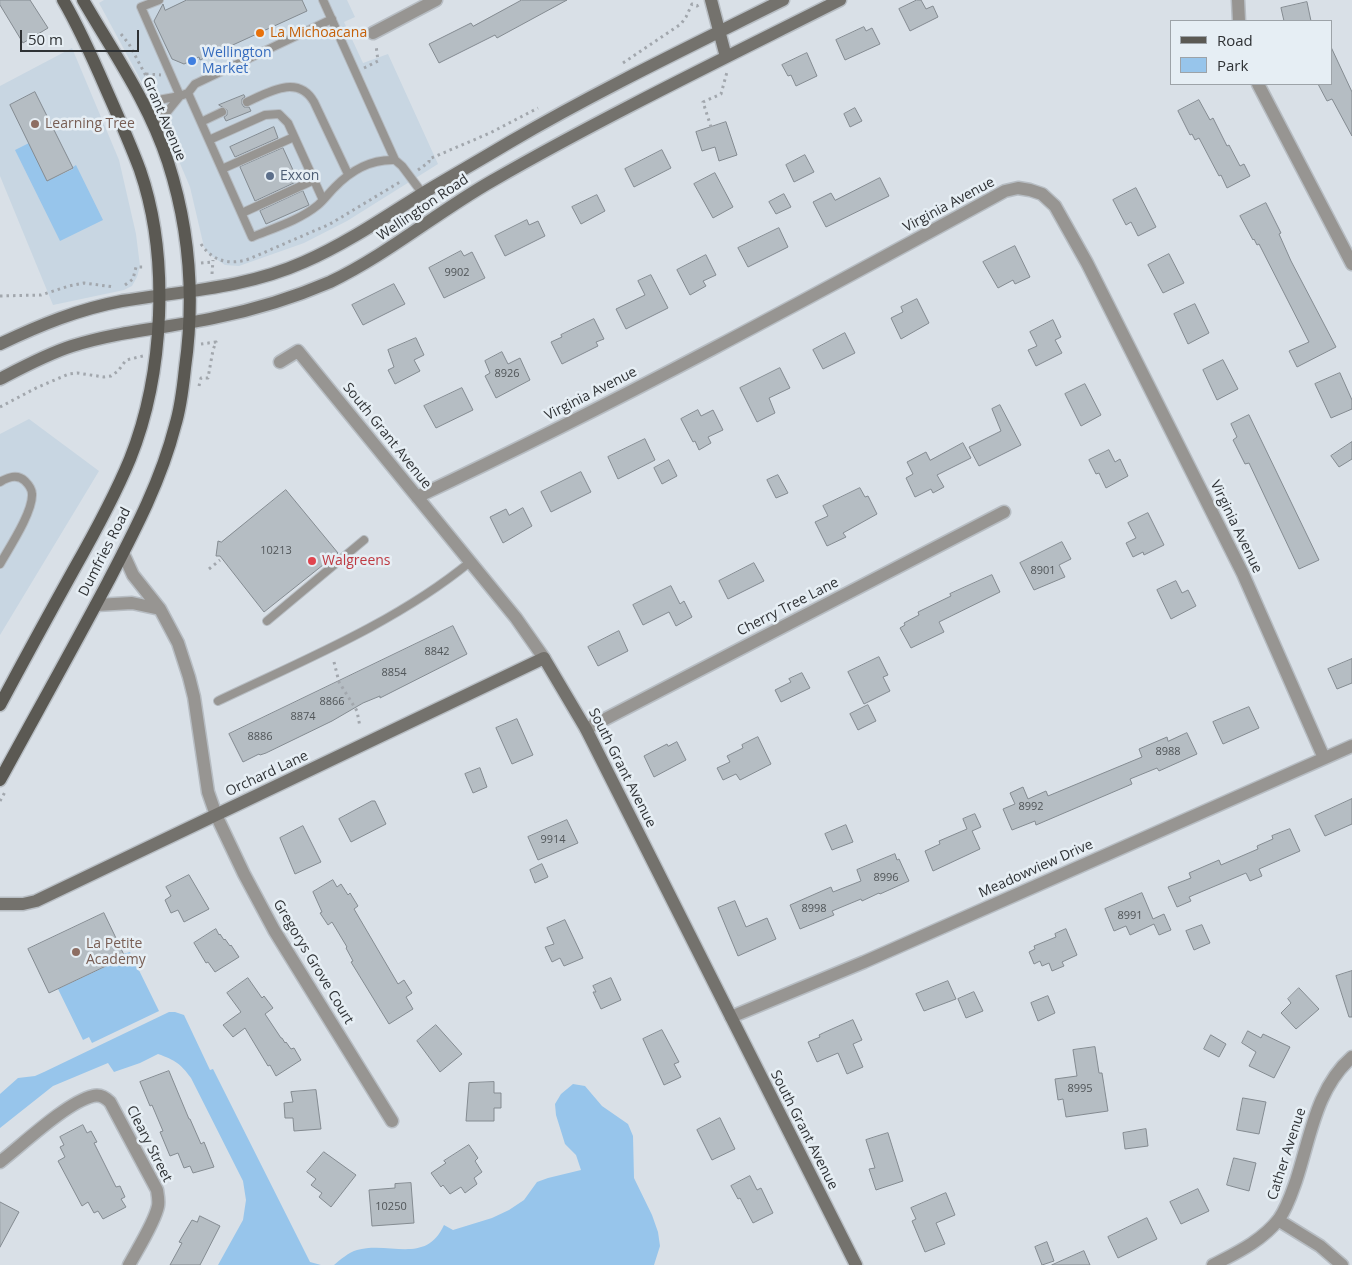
<!DOCTYPE html>
<style>
body{margin:0}
#map{position:relative;width:1352px;height:1265px;overflow:hidden;background:#d9e0e7;font-family:"Open Sans",sans-serif}
canvas{display:block}
.legend{position:absolute;left:1170px;top:20px;width:162px;height:65px;box-sizing:border-box;background:#e6eef4;border:1px solid #9da3a8;margin:0;padding:6px 9px;list-style:none;font-size:15px;color:#2f3235}
.legend li{display:flex;align-items:center;gap:10px;height:25px}
.legend b{width:25px;border:1px solid #9da3a8}
.scale{position:absolute;left:20px;top:30px;width:119px;height:22px;box-sizing:border-box;border:2px solid #2f3235;border-top:0;padding-left:6px;font-size:15px;line-height:18px;white-space:nowrap;color:#2f3235;-webkit-text-stroke:4px #e6eef4;paint-order:stroke}
</style>
<div id="map">
<canvas width="1352" height="1265"></canvas>
<ul class="legend">
<li><b style="height:6px;background:#5b5953"></b>Road</li>
<li><b style="height:14px;background:#97c5eb"></b>Park</li>
</ul>
<div class="scale">50 m</div>
</div>
<script>
const ctx = document.querySelector('canvas').getContext('2d');
ctx.lineJoin = 'round';
function fill(path, color) { ctx.fillStyle = color; ctx.fill(path, 'evenodd'); }
function strokePath(path, color, width, dash) { ctx.strokeStyle = color; ctx.lineWidth = width; ctx.lineCap = dash ? 'butt' : 'round'; ctx.setLineDash(dash || []); ctx.stroke(path); }
function write(font, color, halo, rows, align = 'center') {
  ctx.font = font + ' "Open Sans",sans-serif'; ctx.lineWidth = 5; ctx.setLineDash([]); ctx.textBaseline = 'middle'; ctx.strokeStyle = halo; ctx.fillStyle = color; for (const [text, x, y, turn = 0] of rows) {
    ctx.save(); ctx.translate(x, y); ctx.rotate((+turn || 0) * Math.PI / 180); ctx.textAlign = isNaN(turn) ? turn : align; if (halo) ctx.strokeText(text, 0, 0); ctx.fillText(text, 0, 0); ctx.restore();
  }
}
fill(new Path2D(`
 M104,0H347L355,17L344,22L363,63L388,54L438,164L347,221L304,243L239,266L225,265L209,254L204,247L190,187L159,114L99,3Z
 M72,48L119,160L136,234L140,266L137,277L132,286L124,290L53,305L0,176V86Z
 M29,419L99,471L0,635V434Z`), '#c8d6e2');
fill(new Path2D(`
 M29,143L47,181L73,169V167L76,165L103,220L60,241L15,150Z
 M130,952L159,1011L92,1043L89,1037L83,1040L58,989L124,958L123,954Z
 M169,1012H175L184,1015L210,1070L213,1069L310,1262L321,1265H218L243,1220L246,1200L243,1181L191,1078C181,1064 175,1060 158,1054L140,1063L114,1072L108,1063L53,1086L0,1128V1094L18,1078L35,1076L44,1072Z
 M573,1084L585,1086L602,1106L628,1124L633,1136L634,1178L652,1215L658,1232L660,1246L654,1265H334C340,1260 349,1252 357,1250C390,1241 426,1265 444,1225L453,1230L492,1218L509,1210L524,1200L537,1182L548,1178L581,1170L576,1155L565,1144L556,1115L555,1104L561,1094Z`), '#97c5eb');
const building = new Path2D(`
 M0,0H30L48,28L23,43L0,5Z
 M187,0H302L307,11L200,60L199,57L184,64L172,59L154,21L163,4L165,10Z
 M522,0H567L497,38L495,35L439,63L429,44L471,23L473,26Z
 M917,0H921L926,9L933,6L938,17L910,31L899,9Z
 M1307,2L1311,21H1284L1281,8Z
 M864,27L866,31L872,28L880,44L845,60L836,40Z
 M1331,47L1352,92V136L1332,99L1327,101L1318,84H1331Z
 M807,53L817,76L796,86L791,75L788,76L782,65Z
 M35,92L73,168L47,181L10,105Z
 M244,95L245,97L242,99V104L244,107H249L251,111L226,121L224,117L227,115V110L219,105Z
 M1199,100L1210,120L1213,118L1227,146L1229,145L1240,166L1244,164L1250,176L1227,188L1221,175L1219,176L1199,138L1195,140L1192,134L1190,135L1178,111Z
 M855,108L862,121L850,127L844,114Z
 M726,122L737,155L719,161L715,147L702,151L696,132Z
 M274,127L278,138L235,157L230,147Z
 M283,148L298,181L255,201L240,167Z
 M662,150L671,168L634,187L625,169Z
 M805,155L814,172L794,182L786,165Z
 M715,173L733,207L713,218L694,184Z
 M880,178L889,196L826,227L813,202L831,193L835,200Z
 M1136,188L1156,227L1138,236L1131,222L1126,225L1113,200Z
 M303,191L309,205L266,224L260,211Z
 M784,194L791,207L776,214L769,202Z
 M597,195L605,211L581,224L572,207Z
 M1266,203L1281,233L1279,234L1291,261L1336,347L1297,367L1289,351L1309,342L1259,244L1257,245L1254,239L1253,240L1240,216Z
 M527,220L529,225L538,221L545,236L505,256L495,236Z
 M779,228L788,247L748,267L738,248Z
 M1015,246L1030,277L1015,284L1013,280L998,288L983,262Z
 M461,251L464,256L472,252L485,278L444,298L429,268Z
 M1169,254L1184,283L1163,293L1148,265Z
 M706,255L716,275L703,281L706,286L690,295L677,270Z
 M651,275L668,308L626,329L616,309L645,295L638,281Z
 M394,284L405,304L363,325L352,305Z
 M917,299L929,323L901,339L891,318L903,312L901,307Z
 M1195,304L1209,333L1188,344L1174,314Z
 M594,319L604,339L596,342L598,346L562,364L551,342L562,337L561,335Z
 M1053,320L1061,337L1055,340L1062,353L1036,366L1028,350L1037,346L1030,332Z
 M845,333L855,353L823,369L813,350Z
 M416,338L424,355L414,360L420,371L395,384L388,370L394,367L388,350Z
 M502,352L508,364L520,358L530,380L496,398L485,376L490,373L485,361Z
 M1223,360L1238,389L1217,400L1203,370Z
 M780,368L790,388L769,398L775,413L757,422L740,388Z
 M1340,373L1352,400V409L1331,418L1315,384Z
 M1085,384L1101,415L1081,426L1065,394Z
 M462,388L473,410L436,428L424,406Z
 M1000,405L1021,445L979,466L969,447L1001,431L992,409Z
 M698,410L701,416L713,410L723,430L708,437L711,443L699,450L695,441L693,442L681,419Z
 M1249,415L1319,560L1299,569L1249,463L1245,464L1233,440L1237,437L1231,424Z
 M645,439L655,460L618,479L608,457Z
 M1352,442V459L1339,467L1331,456Z
 M963,443L971,458L937,475L944,487L933,493L931,489L915,497L906,478L913,474L907,462L926,452L930,460Z
 M1109,450L1115,462L1120,459L1128,476L1106,488L1099,473L1096,474L1089,460Z
 M669,460L677,476L662,484L654,468Z
 M581,472L591,492L551,512L541,492Z
 M778,475L788,493L776,498L767,480Z
 M860,488L865,497L868,496L877,514L843,533L846,537L827,546L815,522L828,516L823,506Z
 M286,490L338,553L264,612L220,556H216L218,541L221,542Z
 M523,508L532,526L503,543L490,517L506,509L509,515Z
 M1148,513L1164,545L1144,555L1143,552L1133,557L1126,543L1136,538L1128,523Z
 M1062,542L1071,559L1059,565L1065,577L1034,590L1020,563Z
 M754,563L764,581L728,599L719,581Z
 M992,575L1000,592L939,622L944,632L911,648L900,628L905,625L904,623L919,615L918,612L951,596L950,594Z
 M1176,581L1182,593L1188,590L1196,606L1171,619L1157,590Z
 M671,586L680,604L684,601L692,617L676,626L669,612L643,625L633,605Z
 M453,626L467,654L380,698V696L363,703L332,721L266,753L260,755L259,754L243,762L229,734Z
 M619,631L628,651L598,666L588,647Z
 M879,657L888,675L883,677L890,691L864,704L848,672Z
 M1352,659V683L1337,689L1328,669Z
 M802,673L810,688L781,702L775,690L791,682L789,679Z
 M868,705L876,721L858,730L850,714Z
 M1249,707L1259,728L1223,744L1213,722Z
 M517,719L533,755L512,764L496,728Z
 M1187,733L1197,754L1159,771L1157,768L1130,779L1132,784L1036,825L1035,821L1012,830L1003,809L1015,804L1010,793L1023,787L1028,799L1046,791L1048,796L1142,757L1139,749L1167,737L1168,741Z
 M758,737L771,764L740,780L736,774L723,780L717,768L730,762L727,756L743,748L742,745Z
 M677,742L686,760L654,777L644,756L667,744L668,746Z
 M480,768L487,787L473,793L465,774Z
 M1352,799V824L1325,836L1315,816Z
 M372,801H375L386,824L351,842L339,819Z
 M975,814L981,827L972,831L980,849L933,871L925,851L940,844L939,841L967,829L963,819Z
 M567,820L578,843L538,860L528,837Z
 M846,825L853,842L832,850L825,834Z
 M303,826L321,862L295,874L280,838Z
 M1290,829L1300,851L1259,869L1262,876L1250,881L1246,873L1189,897L1191,901L1177,907L1168,887L1191,878L1189,873L1219,860L1221,865L1258,849L1257,846L1273,839L1272,836Z
 M895,854L897,860L899,859L909,881L880,894L879,893L862,901L861,899L832,911L834,915L800,929L790,905L831,887L833,892L861,881L857,870Z
 M542,864L548,877L535,883L530,870Z
 M189,875L209,909L184,922L178,910L171,913L165,900L171,896L166,887Z
 M333,880L337,887L341,884L348,895L350,893L358,906L354,909L398,984L404,980L412,993L406,997L413,1009L389,1024L351,962L353,961L346,948L347,947L332,922L328,925L320,913L322,912L313,892Z
 M1142,893L1153,919L1164,914L1171,930L1159,935L1154,924L1130,935L1126,926L1114,931L1105,909Z
 M735,901L746,927L767,918L776,939L738,956L718,908Z
 M104,913L125,957L49,993L28,949Z
 M565,920L583,958L564,966L560,958L552,962L545,947L554,944L547,928Z
 M1202,925L1210,943L1194,950L1186,931Z
 M216,929L219,935L220,934L224,940L225,939L230,946L231,945L239,957L215,972L208,962L206,963L194,943Z
 M1066,929L1077,955L1062,962L1064,966L1052,971L1049,963L1042,966L1040,961L1034,964L1029,952L1035,949L1034,946L1056,937L1055,934Z
 M1352,971V1017H1349L1336,976Z
 M248,978L262,998L264,996L273,1008L265,1014L281,1038H282L285,1043L286,1042L291,1049L294,1048L301,1060L276,1076L270,1065L268,1066L245,1028L233,1037L223,1025L241,1012L227,993Z
 M611,978L621,1000L601,1009L593,992H596L593,986Z
 M948,981L956,999L924,1011L916,994Z
 M1299,988L1319,1009L1296,1029L1281,1013L1291,1003L1288,999Z
 M974,992L983,1011L966,1018L958,999Z
 M1048,996L1055,1013L1038,1021L1031,1003Z
 M853,1020L862,1040L853,1044L863,1067L847,1074L838,1053L817,1062L808,1042L820,1037L819,1035L823,1033Z
 M436,1025L462,1054L440,1072L417,1041Z
 M662,1030L679,1062L674,1064L681,1077L664,1085L643,1039Z
 M1248,1031L1261,1038L1263,1034L1290,1047L1274,1078L1249,1066L1256,1052L1242,1043Z
 M1211,1035L1226,1044L1219,1057L1204,1049Z
 M1095,1047L1099,1073H1102L1108,1111L1066,1117L1063,1099L1058,1100L1055,1079L1077,1076L1073,1050Z
 M169,1071L189,1119H190L201,1144L204,1142L214,1167L193,1173L190,1166L184,1168L178,1153L170,1156L160,1132L163,1131L152,1105L150,1106L140,1082Z
 M494,1082V1093H501V1108H494V1121H466L469,1083Z
 M316,1090L321,1129L294,1131L293,1118H285L284,1103L293,1102L291,1092Z
 M1243,1098L1266,1102L1259,1134L1237,1130Z
 M720,1118L735,1149L712,1160L697,1130Z
 M83,1125L87,1133L91,1131L97,1142L94,1143L116,1187L120,1186L125,1197L121,1199L126,1207L103,1219L98,1211L94,1213L88,1202L82,1206L58,1161L65,1157L60,1147L64,1145L60,1137Z
 M1146,1129L1148,1146L1125,1149L1123,1133Z
 M888,1133L903,1181L876,1190L869,1169L875,1168L866,1140Z
 M469,1145L478,1158L475,1161L482,1172L474,1178L477,1184L465,1193L461,1187L450,1194L443,1185L441,1187L431,1173L446,1163L444,1161Z
 M324,1152L356,1175L331,1207L319,1197L322,1193L311,1185L316,1179L307,1172Z
 M1234,1158L1256,1163L1249,1191L1227,1185Z
 M750,1176L757,1190L761,1188L773,1213L753,1223L740,1198L738,1199L731,1186Z
 M411,1183L414,1223L372,1226L369,1190L395,1188V1184Z
 M1198,1189L1209,1211L1181,1224L1170,1202Z
 M946,1193L955,1215L936,1223L945,1244L925,1252L912,1221L916,1219L911,1208Z
 M0,1202L19,1212L0,1247Z
 M200,1216L220,1226L200,1265H170L182,1243L179,1242L192,1220L197,1222Z
 M1147,1218L1157,1239L1118,1258L1108,1237Z
 M1047,1242L1054,1261L1042,1265L1035,1247Z
 M1084,1251L1090,1265H1052Z`);
fill(building, '#b5bdc3');
strokePath(building, '#848b91', 1);
const lane = new Path2D(`
 M159,0L141,7L180,96
 M323,0L395,160L402,166L423,194
 M188,93L195,84L332,19
 M247,102C269,92 298,74 314,102L348,174
 M142,103L180,96L188,93L252,237C274,228 300,220 318,205C324,200 329,193 334,188C351,170 370,159 395,160
 M201,122L222,112
 M154,128L180,96
 M209,140L265,115L279,114L288,123L323,200
 M222,169L294,137
 M242,213L314,180
 M0,482C8,477 18,474 25,481C29,485 32,489 32,494C33,512 9,548 0,564
 M267,621L364,540
 M218,701C304,660 397,622 470,562`);
const street = new Path2D(`
 M1238,0L1239,21
 M373,33L436,0
 M1258,84L1352,264
 M280,362L298,351L516,618L544,658
 M417,497C617,403 811,297 1005,191L1018,188L1030,190L1042,194L1055,206L1087,263L1243,574L1324,758
 M123,553L133,575L160,609L178,643L189,677L194,697L208,792L216,815L244,874L274,930L392,1121
 M96,605L132,603L160,609
 M586,729L1004,512
 M731,1017L864,962L1352,746
 M0,1162C22,1145 67,1102 93,1096C100,1094 105,1097 110,1102L157,1190C158,1196 159,1201 158,1206C155,1222 137,1250 129,1265
 M1278,1220L1320,1246L1342,1265
 M1213,1265C1236,1253 1262,1241 1279,1219C1287,1208 1291,1195 1296,1181C1310,1139 1316,1088 1352,1057`);
const secondary = new Path2D(`
 M711,0L726,57
 M0,344C40,325 79,309 122,301C184,291 246,288 304,262C345,244 382,219 420,195C450,177 480,160 510,142C599,90 691,46 783,0
 M0,379C23,367 47,354 72,346C119,331 167,328 214,318C253,310 293,298 330,282C388,254 436,213 492,181C605,116 723,59 840,0
 M0,904H23L36,901L544,658L586,729L856,1265`);
const primary = new Path2D(`
 M0,705C24,660 48,616 73,571C94,534 114,498 130,459C164,374 170,257 140,170C130,143 118,116 106,89C93,59 80,29 63,0
 M0,780C36,714 73,648 108,582C134,532 161,481 175,426C181,407 183,387 185,368C195,297 190,230 168,162C149,103 113,52 83,0`);
strokePath(lane, '#b7bdc3', 10);
strokePath(street, '#b7bdc3', 15);
strokePath(secondary, '#b7bdc3', 15);
strokePath(primary, '#b7bdc3', 15);
strokePath(new Path2D(`
 M121,34L129,44L154,91
 M623,63L681,24L686,17L692,4L697,6L700,4
 M364,68L378,61L376,45
 M146,74L161,75
 M711,127L703,102L721,94L727,72
 M418,170L429,162V159L490,133L538,108
 M201,244C213,262 230,265 249,259L330,224L400,182
 M201,263L212,262
 M212,274L213,260
 M125,285L133,279L136,267H145
 M0,296L41,295L69,286L84,283L114,287
 M199,386L201,378H208L213,350L216,342L201,344
 M0,407L38,387L69,374L77,373L104,377L111,376L118,371L126,360L143,356
 M209,569L220,560
 M334,662L339,682L357,711L360,727
 M0,801L5,792`), '#a2a7ad', 3, [2.5, 4]);
strokePath(lane, '#979592', 8);
strokePath(street, '#979592', 12);
strokePath(secondary, '#74726d', 12);
strokePath(primary, '#5b5953', 12);
for (const [x, y, r, color] of [
 [260,33,5,"#e8710a"],
 [192,61,5,"#3f7fe0"],
 [35,124,5,"#8d6e63"],
 [270,176,5,"#5c6f8a"],
 [312,561,5,"#e0444e"],
 [76,952,5,"#8d6e63"]
]) { const dot = new Path2D(); dot.arc(x, y, r, 0, 2 * Math.PI); ctx.fillStyle = color; ctx.fill(dot); strokePath(dot, '#e6eef4', 2); }
write('11px', '#505558', null, [
 ["9902",457,273],
 ["8926",507,374],
 ["10213",276,551],
 ["8901",1043,571],
 ["8842",437,652],
 ["8854",394,673],
 ["8866",332,702],
 ["8874",303,717],
 ["8886",260,737],
 ["8988",1168,752],
 ["8992",1031,807],
 ["9914",553,840],
 ["8996",886,878],
 ["8998",814,909],
 ["8991",1130,916],
 ["8995",1080,1089],
 ["10250",391,1207]
]);
write('14px', '#c56008', '#e6eef4', [
 ["La Michoacana",270,33]
], 'left');
write('14px', '#366cbe', '#e6eef4', [
 ["Wellington",202,53],
 ["Market",202,69]
], 'left');
write('14px', '#2f3235', '#e6eef4', [
 ["Grant Avenue",164,119,67],
 ["Virginia Avenue",949,205,-28],
 ["Wellington Road",423,208,-34],
 ["Virginia Avenue",591,394,-27],
 ["South Grant Avenue",387,436,51],
 ["Virginia Avenue",1236,527,64],
 ["Dumfries Road",105,552,-63],
 ["Cherry Tree Lane",788,607,-27],
 ["South Grant Avenue",622,768,63],
 ["Orchard Lane",267,774,-25],
 ["Meadowview Drive",1036,869,-24],
 ["Gregorys Grove Court",313,962,59],
 ["South Grant Avenue",804,1130,63],
 ["Cleary Street",149,1144,63],
 ["Cather Avenue",1287,1154,-72]
]);
write('14px', '#785e54', '#e6eef4', [
 ["Learning Tree",45,124],
 ["La Petite",86,944],
 ["Academy",86,960]
], 'left');
write('14px', '#4e5e75', '#e6eef4', [
 ["Exxon",280,176]
], 'left');
write('14px', '#be3a42', '#e6eef4', [
 ["Walgreens",322,561]
], 'left');
</script>
